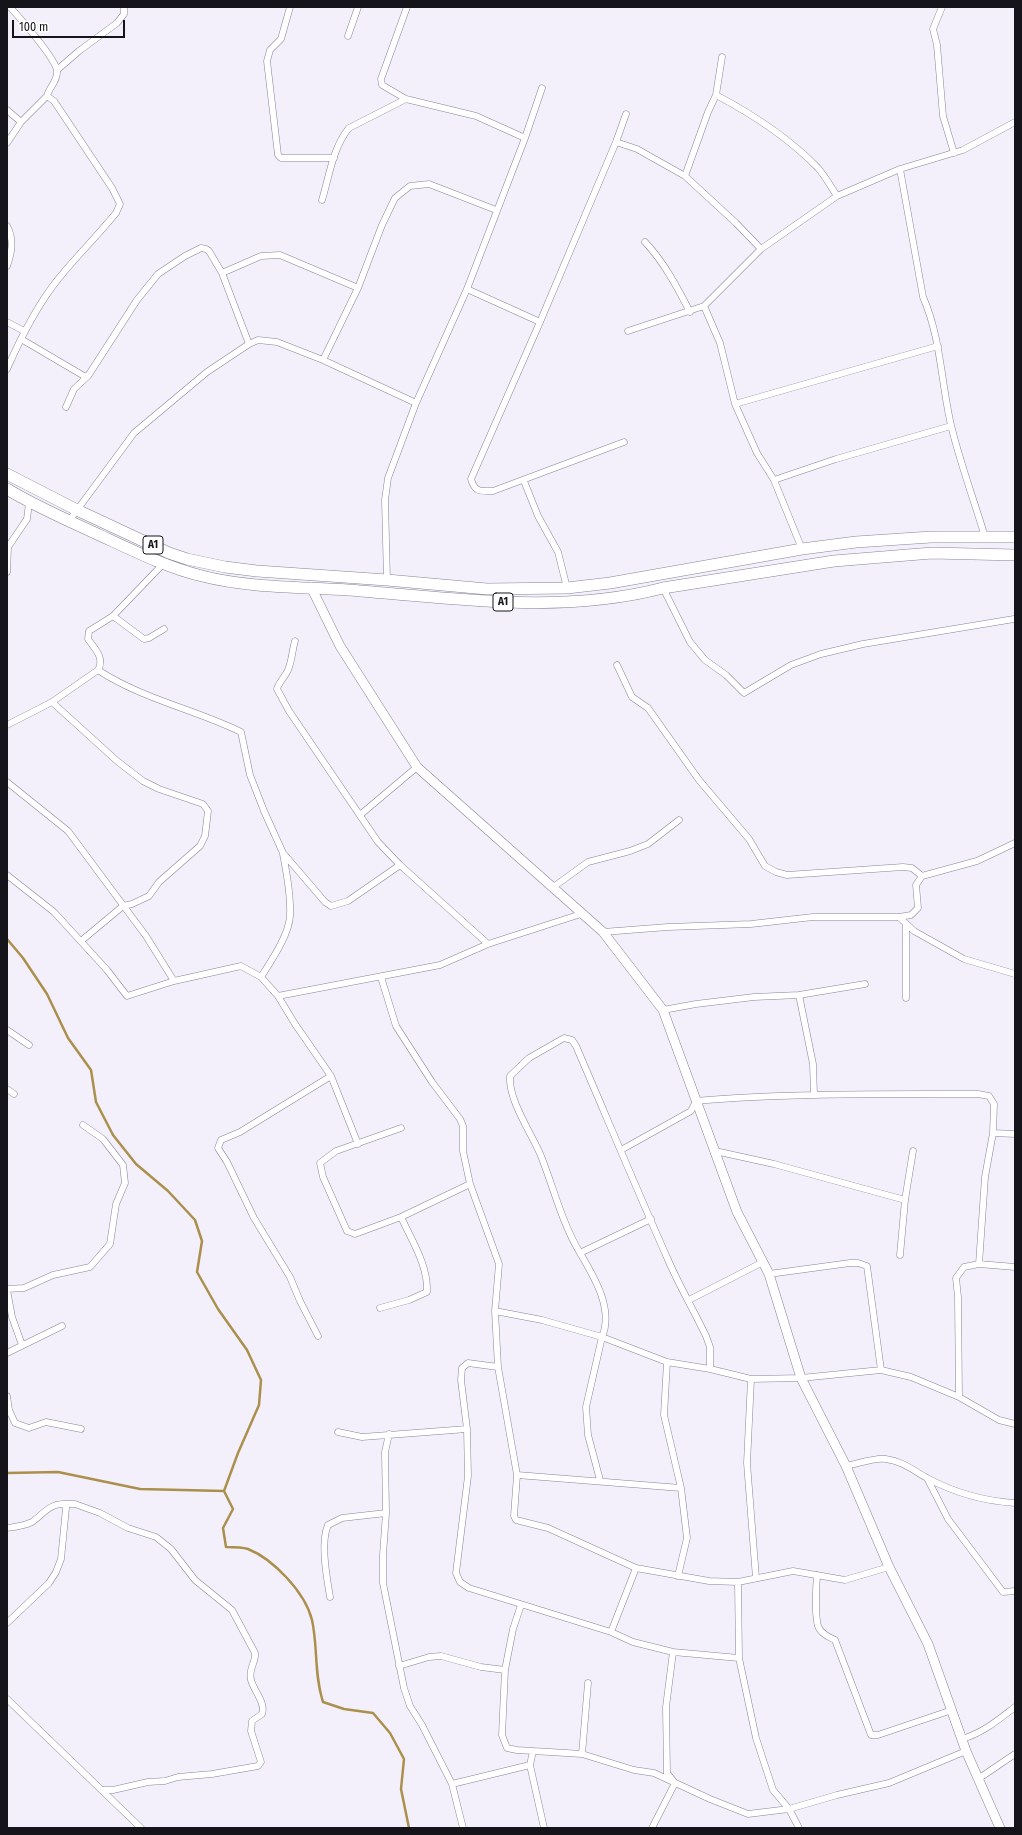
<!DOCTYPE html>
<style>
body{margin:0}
#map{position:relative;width:1022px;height:1835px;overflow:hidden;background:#f3f0fc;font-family:"Fira Sans Condensed",sans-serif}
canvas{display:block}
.frame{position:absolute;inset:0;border:8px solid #16141b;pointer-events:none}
.scale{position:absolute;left:12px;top:20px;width:113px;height:18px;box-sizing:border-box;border:2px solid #16141b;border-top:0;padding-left:5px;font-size:12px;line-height:14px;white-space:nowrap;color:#16141b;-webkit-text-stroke:3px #fff;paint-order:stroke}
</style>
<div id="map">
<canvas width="1022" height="1835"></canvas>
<div class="frame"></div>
<div class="scale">100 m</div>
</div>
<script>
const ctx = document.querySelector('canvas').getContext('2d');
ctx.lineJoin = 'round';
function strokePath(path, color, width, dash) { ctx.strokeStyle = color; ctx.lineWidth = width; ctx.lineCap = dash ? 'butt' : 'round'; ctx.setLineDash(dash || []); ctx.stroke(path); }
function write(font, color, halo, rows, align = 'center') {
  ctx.font = font + ' "Fira Sans Condensed",sans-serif'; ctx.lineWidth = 3; ctx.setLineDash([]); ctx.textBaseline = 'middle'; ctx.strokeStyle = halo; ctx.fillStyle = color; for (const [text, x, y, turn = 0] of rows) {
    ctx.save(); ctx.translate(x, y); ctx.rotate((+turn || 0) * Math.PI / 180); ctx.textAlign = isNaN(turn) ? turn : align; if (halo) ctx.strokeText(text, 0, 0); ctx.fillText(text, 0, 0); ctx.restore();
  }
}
strokePath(new Path2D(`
 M7,939L23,958L47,994L68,1038L91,1070L96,1102L113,1135L136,1164L168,1191L195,1220L202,1241L197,1272L218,1309L247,1350L261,1380L259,1405L238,1453L224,1491L233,1509L223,1528L226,1547C233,1547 242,1547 248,1549C273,1559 305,1592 312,1620C318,1647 314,1675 323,1702L344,1709L373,1713L390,1733L404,1759L401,1789L409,1828
 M7,1473L58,1472L140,1489L224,1491`), '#ab904c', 2.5);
const street = new Path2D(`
 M290,7L281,39L270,50L267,61L278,155L281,158H334
 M407,7L381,79L382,85L406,99L476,116L525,138
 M942,7L933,29L937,45L943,116L954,153
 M348,36L358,7
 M57,70L79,51L117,23L124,14V7
 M716,95C754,115 788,137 818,168C825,176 831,187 837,196
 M7,110L21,122
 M616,142L637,149L685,176L736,223L761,249
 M7,143L21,122L47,96
 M900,169L923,297C941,338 941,382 951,425C960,463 974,500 985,537
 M685,176L708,112L716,95L722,57
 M322,200C329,177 333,147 349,128L406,99
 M7,226C14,239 12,252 7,266
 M645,242C664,262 677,287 690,312
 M222,273L261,256L280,255L358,288
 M467,289L540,322
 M704,306L720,343L735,404L938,346
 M7,322L24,331
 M628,331L704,306L761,249L837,196L900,169L963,150L1015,122
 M21,339L84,376H88L137,300L158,274L185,256L201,248L206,249L209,251L222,273L249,344
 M323,360L358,288L382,225L395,198L410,186L429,184L496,210
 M7,369C21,337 37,305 59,278C77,256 98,235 116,213L120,204L112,188L54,101L47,96C49,87 58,81 57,71C56,59 20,18 10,7
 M735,404L757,453L774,480L802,549
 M66,407L74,389L88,376
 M624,442L493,491C481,491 475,493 471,479L540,322L616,142L626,114
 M774,480L836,459L951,426
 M524,481L538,516L558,552L567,588
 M69,521L134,433L207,372L249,344L258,340L277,342L323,360L416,403
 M7,572L8,547L27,519L29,503L32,504
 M387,580L385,500L388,478L416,403L467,289L525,138L542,88
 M663,588L690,642L705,660L726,675L744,693L791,665L821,654L863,644L1014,619
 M113,616L144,639L149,638L164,629
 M295,641C292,651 292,661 288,670C285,677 279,682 277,689L289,711L378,842L400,865L488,944
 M617,665L632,697L648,708L699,780L749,839L765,866L776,872L787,875L903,867L912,868L922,876
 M98,670C142,699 194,709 241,732L250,775L264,811L283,853L325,902L331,906L348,901L400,865
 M52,702L117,761L143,781L159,789L203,804L208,811L205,836L200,846L159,882L149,896L132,904L123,906L81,941
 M7,725L52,702L98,670C105,658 95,649 88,639L89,631L113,616L163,564
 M7,782L68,831L146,936L174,981
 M360,815L417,767
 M283,854C287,874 291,896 290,916C289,935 271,961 261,977L278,996L295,1024L331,1076L358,1144
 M7,875L54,912L107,970L127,996L174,981L241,966L261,977
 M552,888L588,862L630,851L648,844L679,820
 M899,917L914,931L964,959L1015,974
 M603,932L668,927L751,924L813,917H899L911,915L918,908L916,885L922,876L977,861L1015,843
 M381,977L396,1026L432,1082L460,1119L463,1126V1151L470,1184L499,1264L495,1311L498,1367L517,1475L514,1516L516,1520L548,1528L636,1568L709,1581L738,1582L793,1571L845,1580L889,1567
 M799,995L813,1064L814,1095
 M278,996L440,965L488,944L581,914
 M906,998V924
 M663,1010L696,1004L754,997L799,995L865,984
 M7,1030L29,1045
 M7,1089L14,1094
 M401,1128L336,1151L320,1163L323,1177L347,1231L355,1234L401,1217L470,1184
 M993,1133L1015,1134
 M621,1150L691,1111L696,1101C789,1093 884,1094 978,1094L989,1096L994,1104L993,1133L985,1177L979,1264
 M715,1151L774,1164L905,1200
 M651,1219L580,1253C562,1223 554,1189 541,1156C532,1134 508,1100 510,1076L529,1058L564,1038L572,1040L576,1046C607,1118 637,1190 669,1262C680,1287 694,1311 706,1336L710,1347V1369
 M580,1253C594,1277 614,1309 602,1337L586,1407L588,1435L600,1480
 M900,1255L905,1200L913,1151
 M769,1274L850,1263H858L867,1266L881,1370
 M7,1289L24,1288L53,1275L90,1267L110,1244L116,1204L125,1183L123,1165L103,1139L83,1125
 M7,1290L12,1317L22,1345
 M689,1300L763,1262
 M380,1308L409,1300L427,1292C428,1265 412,1241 401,1217
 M495,1311L542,1320L602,1337L667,1362L710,1369L751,1379L801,1378L881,1370L911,1377L959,1397L999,1420L1015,1424
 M318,1336L300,1301L290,1277L254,1218L227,1162L218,1148L221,1140L240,1132L331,1076
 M7,1353L62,1326
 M667,1362L664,1415L681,1488L687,1538L678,1576
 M498,1367L468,1363L462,1368L461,1380L467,1429L468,1476L456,1573L460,1582L469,1588L611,1632L633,1642L673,1652L739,1658
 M751,1379L747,1463L756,1578
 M7,1396L9,1410L15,1423L29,1428L46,1422L81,1429
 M959,1397L958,1297L956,1278L964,1267L979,1264L1015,1267
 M338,1432L362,1437L467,1429
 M389,1434L385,1452L386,1513L383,1555V1583L404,1688L410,1706L422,1725L452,1784
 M846,1466C857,1464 876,1457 886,1459C902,1461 913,1470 927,1478C955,1493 983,1501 1015,1503
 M517,1475L681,1488
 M927,1478L948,1519L1003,1592L1015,1591
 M62,1504H75L100,1513L128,1528L156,1537L171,1549L195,1580L232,1610L255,1653C256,1663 248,1669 251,1680C254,1691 266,1703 262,1714L252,1721L251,1731L261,1762L258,1766L212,1774L178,1777L165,1781L148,1782L113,1790H103
 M7,1528C15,1527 24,1526 32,1522C41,1516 52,1501 65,1505L66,1508L61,1559L56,1572L49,1583L7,1623
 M817,1575C816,1588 815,1615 818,1626C821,1634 829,1637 835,1640L871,1735H878L952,1710
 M738,1582L739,1658L756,1738L773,1790L789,1809L799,1828
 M330,1597C327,1578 320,1543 328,1525L342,1518L386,1513
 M521,1605L513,1629L505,1670L502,1735L507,1748L517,1750L582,1754L634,1770L654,1773L710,1799L748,1814L789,1809L837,1795L889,1783L966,1751
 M611,1632L636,1568
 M399,1666L429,1657L441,1656L481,1667L505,1670
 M7,1699L141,1828
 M962,1739C983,1733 998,1720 1015,1707
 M533,1751L530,1765L544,1828
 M582,1754L588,1683
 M978,1779L1015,1754
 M463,1828L452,1784L530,1765
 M652,1828L675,1783L667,1773L666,1707L673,1652`);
const secondary = new Path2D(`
 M311,587L340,646L417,767L603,932L663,1010L737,1212L769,1274L801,1378L846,1466L889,1567L928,1644L966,1751L1000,1828`);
const highway = new Path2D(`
 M7,474L77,510L169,553L187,559L225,567L257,571L387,580L487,589L567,588L610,583L802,549L856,542L931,537H1015
 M7,489C35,506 65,519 95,533C130,549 165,567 202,576C249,588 300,587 348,590C453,598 559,615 663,588L834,561L932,553L1015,555`);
strokePath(street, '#888396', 7);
strokePath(secondary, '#888396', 10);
strokePath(highway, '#888396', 12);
strokePath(street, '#fff', 6);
strokePath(secondary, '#fff', 9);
strokePath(highway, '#fff', 11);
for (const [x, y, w] of [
 [153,545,20],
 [503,602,20]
]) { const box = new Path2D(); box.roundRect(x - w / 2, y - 9, w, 18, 3); ctx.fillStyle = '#fff'; ctx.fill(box); strokePath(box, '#16141b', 1); }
write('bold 11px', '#16141b', null, [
 ["A1",153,545],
 ["A1",503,602]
]);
</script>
